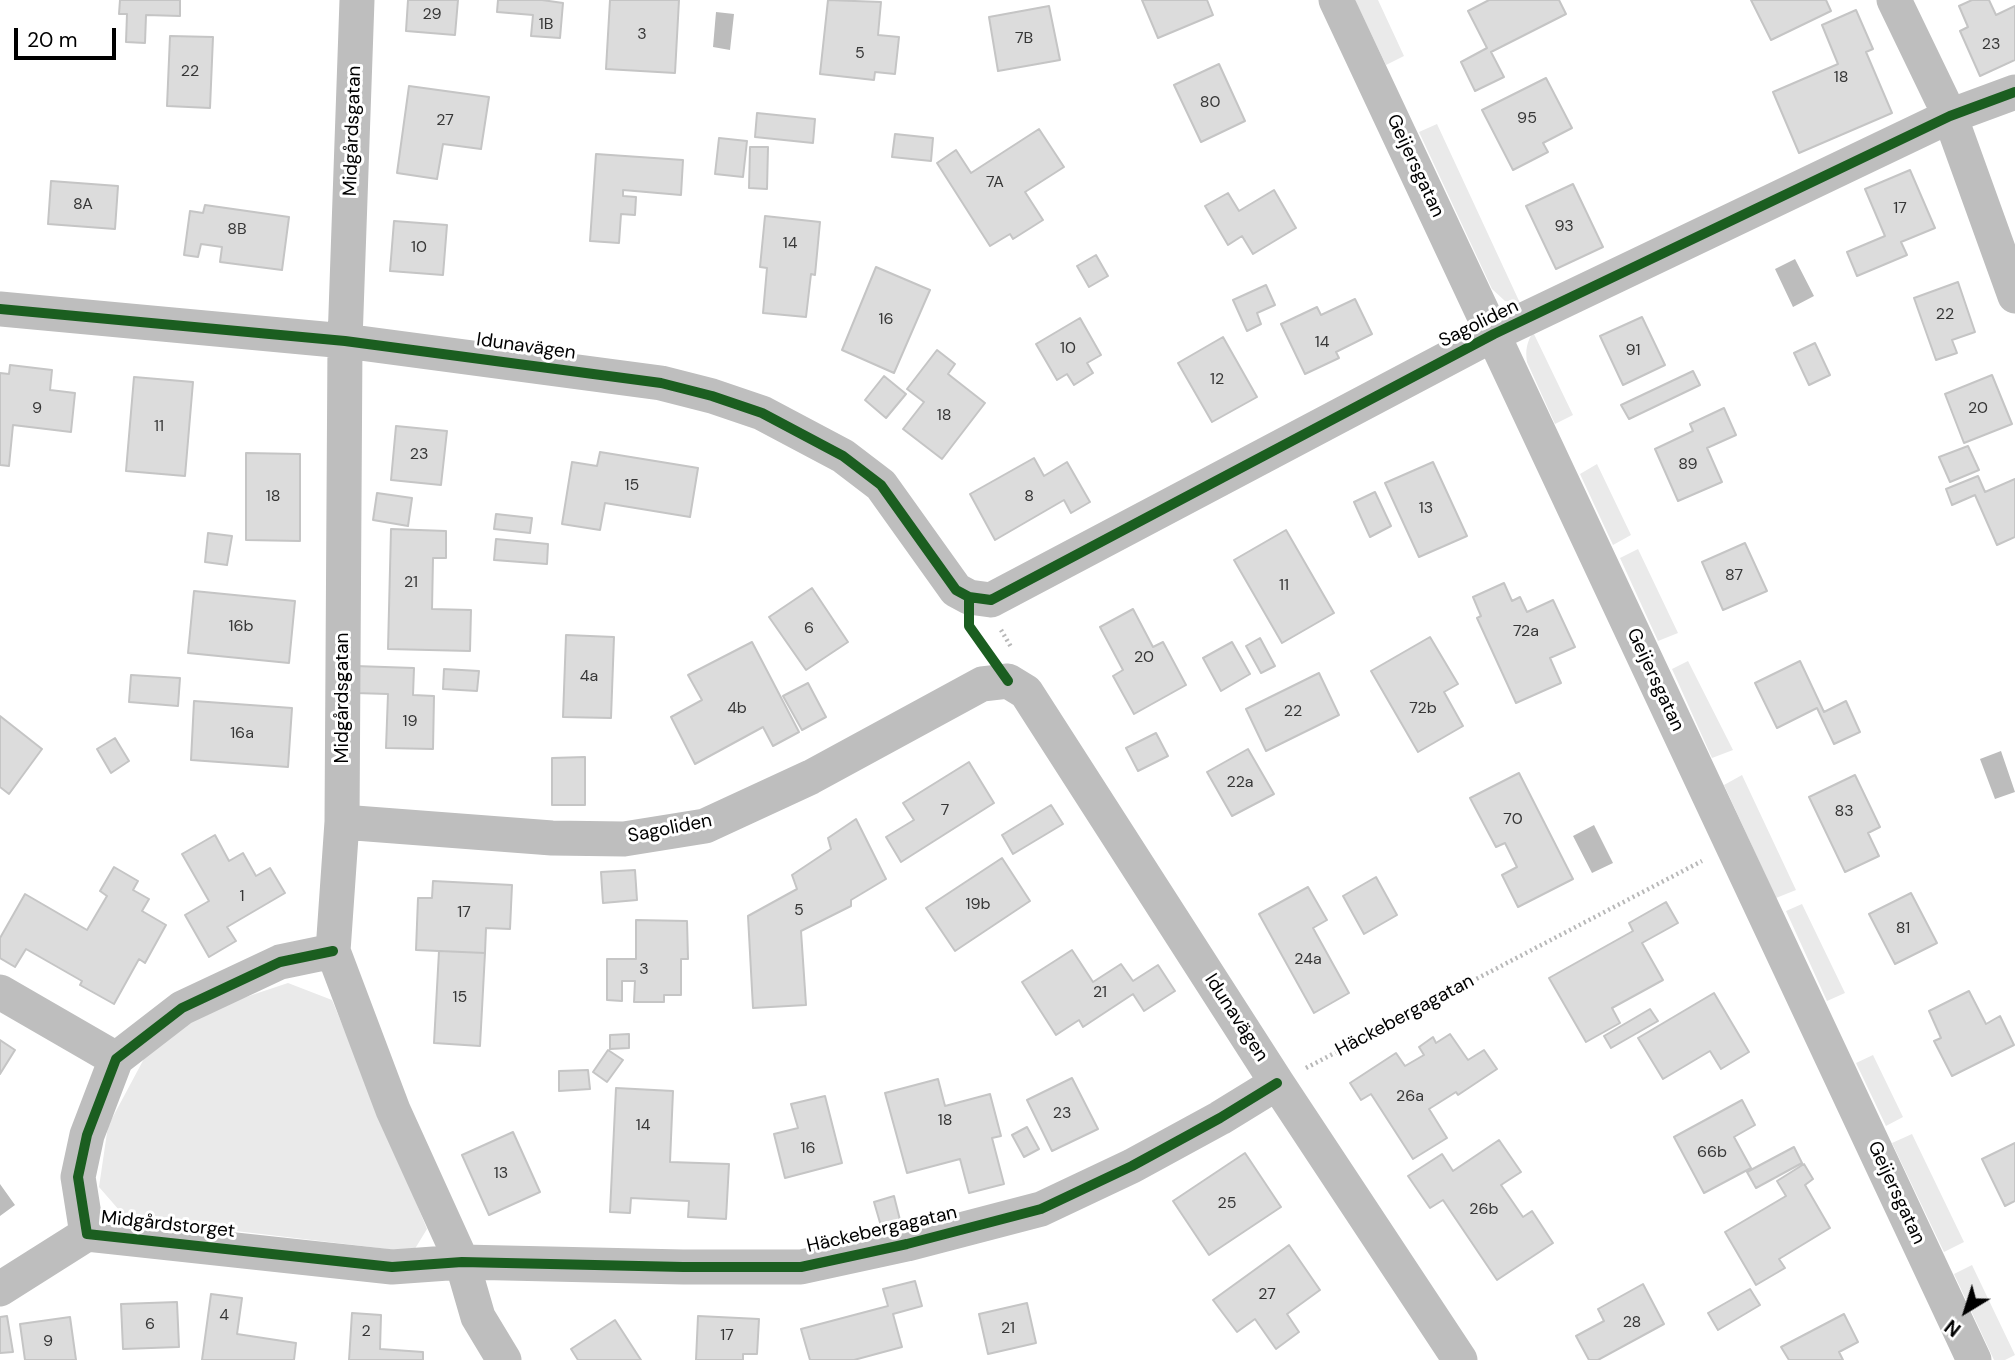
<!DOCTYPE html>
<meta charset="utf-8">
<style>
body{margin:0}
#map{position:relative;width:2015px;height:1360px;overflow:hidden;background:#fff;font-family:"DM Sans",sans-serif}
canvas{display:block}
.north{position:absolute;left:1931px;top:1276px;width:70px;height:70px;-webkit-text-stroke:5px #fff;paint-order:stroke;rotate:218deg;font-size:19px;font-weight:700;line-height:28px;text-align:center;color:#000}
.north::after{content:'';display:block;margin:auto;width:24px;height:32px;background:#000;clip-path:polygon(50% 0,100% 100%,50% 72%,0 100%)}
.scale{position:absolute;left:14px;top:28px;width:102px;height:32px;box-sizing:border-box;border:4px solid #000;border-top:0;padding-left:9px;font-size:21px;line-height:24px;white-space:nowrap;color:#000;-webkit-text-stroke:5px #fff;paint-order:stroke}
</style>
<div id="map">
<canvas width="2015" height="1360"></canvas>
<div class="north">N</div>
<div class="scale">20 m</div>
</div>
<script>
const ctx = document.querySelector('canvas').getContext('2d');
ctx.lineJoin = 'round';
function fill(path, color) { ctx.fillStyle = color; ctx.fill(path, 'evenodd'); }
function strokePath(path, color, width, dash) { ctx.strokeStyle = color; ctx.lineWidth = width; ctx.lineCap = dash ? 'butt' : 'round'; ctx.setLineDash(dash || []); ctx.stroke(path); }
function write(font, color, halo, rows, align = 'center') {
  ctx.font = font + ' "DM Sans",sans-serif'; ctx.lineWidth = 6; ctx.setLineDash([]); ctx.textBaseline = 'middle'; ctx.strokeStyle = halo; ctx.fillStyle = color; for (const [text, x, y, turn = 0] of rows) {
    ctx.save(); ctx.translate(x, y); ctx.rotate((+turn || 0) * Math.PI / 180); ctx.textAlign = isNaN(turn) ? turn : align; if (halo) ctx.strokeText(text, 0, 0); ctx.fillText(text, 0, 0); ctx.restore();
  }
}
fill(new Path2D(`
 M1355,0H1378L1404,56L1386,65Z
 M1437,124L1520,303L1505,301L1492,289L1419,132Z
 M1533,332L1573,415L1555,424L1527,362C1525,350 1527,342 1533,332Z
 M1597,464L1631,535L1613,545L1580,474Z
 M1638,549L1678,633L1658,641L1620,558Z
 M1688,661L1733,750L1712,758L1672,669Z
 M1742,775L1796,890L1776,898L1724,785Z
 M1802,904L1845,993L1827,1001L1786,911Z
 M288,983L332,1000L427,1229L413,1252L126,1218L99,1187L108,1126L146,1055L198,1013Z
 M1873,1055L1903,1117L1886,1126L1856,1063Z
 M1912,1134L1964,1242L1944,1252L1892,1143Z
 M1972,1265L2015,1355L2005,1360H1994L1954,1274Z`), '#eaeaea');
fill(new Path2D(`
 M716,12L734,14L730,50L713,47Z
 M1795,259L1814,296L1793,307L1775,269Z
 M2001,751L2015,792L1995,799L1980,759Z
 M1594,825L1613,863L1592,873L1573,836Z
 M0,1184L15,1205L0,1216Z`), '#bcbcbc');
const building = new Path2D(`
 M120,0H180V16L146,15L145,43L126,42L127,14H119Z
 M408,0H458L455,35L406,31Z
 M498,0H542L563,3L560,38L531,36L533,15L497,12Z
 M610,0H679L675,73L606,69Z
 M828,0L881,2L878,35L899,37L895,74L875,72L874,80L820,74Z
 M1142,0H1207L1213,15L1158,38Z
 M1489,0H1559L1566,14L1491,52L1504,77L1475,91L1461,62L1487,48L1468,11Z
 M1751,0H1826L1831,11L1771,40Z
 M1972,0H1989L1996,15L2015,6V60L1980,76L1960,31L1968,27L1959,6Z
 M1049,6L1060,60L998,71L989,17Z
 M1856,10L1873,49L1866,52L1892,113L1799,153L1773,92L1838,64L1822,25Z
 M170,36L213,37L210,108L167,106Z
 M1219,64L1245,121L1201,142L1174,85Z
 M1546,78L1572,128L1543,143L1548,152L1513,170L1482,110Z
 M409,86L489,97L481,149L443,144L437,179L397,173Z
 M757,113L815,119L813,143L755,137Z
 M1039,129L1064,167L1025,192L1043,220L1013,239L1010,234L990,246L937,163L956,150L971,173Z
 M895,134L933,138L931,161L892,157Z
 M719,138L747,141L743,177L715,174Z
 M750,147H768L767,189L749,188Z
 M596,154L683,160L681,195L623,190V196L636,197L635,215L621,214L619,243L590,241Z
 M1910,170L1935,228L1901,242L1907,255L1857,276L1847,252L1885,236L1865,189Z
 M51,181L118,186L115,229L48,224Z
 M1573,184L1603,247L1556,269L1526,206Z
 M1274,190L1296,228L1253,254L1242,236L1228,245L1205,206L1228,193L1239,211Z
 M205,205L289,217L282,270L220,262L222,247L201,244L198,257L184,255L190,211L203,213Z
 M765,216L820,222L815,275L811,274L806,317L763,313L767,268L760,267Z
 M394,221L447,225L443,275L390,271Z
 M1096,255L1108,276L1089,287L1077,266Z
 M876,267L930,290L894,373L842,350Z
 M1958,282L1975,332L1952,340L1957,353L1936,360L1914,298Z
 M1266,285L1275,305L1257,313L1261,324L1247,331L1233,300Z
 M1355,299L1372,334L1336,352L1339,358L1305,374L1281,324L1317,307L1321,315Z
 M1642,317L1665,365L1623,385L1600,336Z
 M1080,318L1101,355L1087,363L1093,373L1074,385L1067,374L1057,380L1036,344Z
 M1223,337L1257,397L1212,422L1178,363Z
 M1815,343L1830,375L1809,385L1794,353Z
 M937,350L955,364L948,374L985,403L942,459L903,429L924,402L907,389Z
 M10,365L52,370L50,390L75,393L71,432L13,425L9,466L0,465V373L9,374Z
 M1693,371L1700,385L1629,419L1621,405Z
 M1992,375L2012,424L1964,443L1945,394Z
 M884,376L906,394L886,418L865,400Z
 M134,377L193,382L185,476L126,471Z
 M1724,408L1736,435L1707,448L1722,482L1678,501L1655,449L1693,431L1690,424Z
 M396,426L447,431L441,485L391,480Z
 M1968,446L1979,470L1950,482L1939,457Z
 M600,452L698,468L690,517L605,503L600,530L562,524L572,462L597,466Z
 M246,453L300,454V541L246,540Z
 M1034,458L1044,476L1067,462L1090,502L1071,513L1064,500L995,540L970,494Z
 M1433,462L1467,536L1419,557L1385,483Z
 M1978,476L1985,492L2015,479V537L1997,545L1975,495L1952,505L1946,489Z
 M1375,492L1391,526L1370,537L1354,502Z
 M377,493L412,498L408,526L373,520Z
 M496,514L532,518L530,533L494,529Z
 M391,529L446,531V558H433L432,609L471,610L470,651L388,649Z
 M1286,530L1334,613L1282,643L1234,560Z
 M208,533L232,536L227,565L205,562Z
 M496,539L548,544L547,564L494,560Z
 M1745,543L1767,591L1723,610L1702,562Z
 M1504,583L1512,601L1520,597L1527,612L1553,600L1575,647L1550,658L1561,683L1516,703L1477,618L1481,616L1473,597Z
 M812,588L848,642L806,670L769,617Z
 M194,591L295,601L289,663L188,653Z
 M1133,609L1153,647L1163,642L1186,685L1134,714L1113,676L1123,670L1100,627Z
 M566,635L614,637L611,718L563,717Z
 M1430,637L1458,684L1444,692L1463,726L1418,752L1371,671Z
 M1260,638L1275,666L1261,673L1246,646Z
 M752,642L799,732L773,746L763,727L695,764L671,717L702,700L688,675Z
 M1232,642L1250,674L1221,691L1203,658Z
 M1800,661L1824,712L1846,701L1860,732L1834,744L1817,708L1777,728L1755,683Z
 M355,666L414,668L413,695L434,696L433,749L386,748L388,694L355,693Z
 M444,669L479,671L477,691L443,689Z
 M1319,673L1339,715L1266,751L1246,709Z
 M131,675L180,678L178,706L129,702Z
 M808,683L826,717L802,730L783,696Z
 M194,701L292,708L288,767L191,760Z
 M0,716L42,749L9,794L0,787Z
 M1156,733L1168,756L1138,771L1126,748Z
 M115,738L129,761L111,773L97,749Z
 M1248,749L1274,794L1232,816L1207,772Z
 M585,757V805H552V758Z
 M969,762L994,803L901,862L886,837L914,820L903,803Z
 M1519,773L1573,879L1518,907L1502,875L1517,867L1505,843L1496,847L1470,798Z
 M1855,775L1880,827L1868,833L1879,856L1845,872L1809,797Z
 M1051,805L1063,824L1013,854L1002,835Z
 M856,819L886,879L851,900V906L801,931L806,1005L753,1008L748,916L797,889L792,875L831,849L828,838Z
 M215,835L229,861L243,853L256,876L270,868L285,893L227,927L236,941L209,957L185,915L209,901L182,854Z
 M1002,858L1030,901L955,951L926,908Z
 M114,867L138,881L133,890L149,899L142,911L166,925L145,963L139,959L114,1004L80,985L82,981L26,949L15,967L0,958V938L25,894L87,930L107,896L100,891Z
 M635,870L637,900L603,903L601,872Z
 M1376,877L1397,915L1364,934L1343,896Z
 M433,881L512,885L510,929L486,928L485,953L416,950L418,898H432Z
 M1308,887L1327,920L1313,928L1349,993L1314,1013L1259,914Z
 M1911,893L1937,943L1895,964L1869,914Z
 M1666,902L1678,923L1642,943L1663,980L1612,1008L1620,1023L1586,1042L1549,978L1633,931L1629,923Z
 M636,920L687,921L688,959H681V995H664V1002H634L635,981H622V1001L607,1000V959H636Z
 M1072,950L1093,982L1121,964L1133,981L1158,965L1175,991L1144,1011L1133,994L1083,1027L1079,1020L1056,1035L1022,982Z
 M439,951L485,953L480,1046L434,1043Z
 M1969,991L1986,1024L2000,1016L2014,1045L1952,1076L1934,1041L1941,1038L1929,1011Z
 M1714,993L1749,1052L1721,1069L1710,1051L1663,1079L1638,1038Z
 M1650,1009L1658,1021L1611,1048L1604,1036Z
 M629,1034V1048L610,1049V1035Z
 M1450,1034L1468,1060L1484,1050L1497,1069L1458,1095L1456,1092L1429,1109L1447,1138L1413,1159L1371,1094L1361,1100L1350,1083L1396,1053L1405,1066L1424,1055L1419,1047L1433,1037L1436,1043Z
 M0,1040L15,1050L0,1074Z
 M608,1050L623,1060L607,1082L593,1072Z
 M588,1070L590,1089L559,1091V1071Z
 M1072,1078L1098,1129L1052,1151L1027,1100Z
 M938,1079L945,1106L990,1094L1001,1136L992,1138L1004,1184L969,1193L960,1159L907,1173L885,1093Z
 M616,1088L673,1091L670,1162L729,1164L726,1219L688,1217L689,1201L631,1198L630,1213L610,1212Z
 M825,1096L842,1163L785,1178L774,1134L798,1128L791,1104Z
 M1742,1100L1755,1125L1734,1137L1751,1168L1704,1193L1674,1137Z
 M1027,1127L1039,1149L1024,1157L1012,1135Z
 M513,1132L540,1192L489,1215L462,1155Z
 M1499,1140L1521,1172L1501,1185L1523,1217L1532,1211L1553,1243L1497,1280L1443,1200L1430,1208L1408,1176L1442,1154L1453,1171Z
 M2015,1143V1201L2005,1206L1982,1159Z
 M1794,1147L1802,1163L1756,1188L1747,1172Z
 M1245,1153L1281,1207L1209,1255L1173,1201Z
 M1804,1164L1813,1179L1805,1185L1830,1228L1779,1259L1785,1268L1756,1285L1725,1232L1786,1196L1777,1181Z
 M894,1196L900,1220L881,1226L874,1202Z
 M1289,1245L1320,1290L1287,1314L1299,1332L1276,1349L1255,1319L1237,1332L1213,1300Z
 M915,1281L922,1306L893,1314L902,1347L854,1360H810L801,1329L888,1306L883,1289Z
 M1643,1284L1664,1324L1598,1360H1589L1576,1336L1604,1321L1598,1309Z
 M1750,1289L1760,1305L1718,1330L1708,1313Z
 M211,1294L242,1298L237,1334L296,1343L294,1360H202Z
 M177,1302L179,1347L123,1349L121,1304Z
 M1027,1303L1036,1343L988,1354L979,1314Z
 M352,1313L381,1315L380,1349L423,1352V1360H349Z
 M1844,1314L1858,1342L1839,1352L1843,1360H1789L1781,1347Z
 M7,1316L13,1352L0,1353V1317Z
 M698,1316L759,1319L757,1354H743V1360H696Z
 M70,1317L76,1360H25L20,1324Z
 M615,1320L641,1360H578L571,1349Z`);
fill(building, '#dcdcdc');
strokePath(building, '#c5c5c5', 2);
strokePath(new Path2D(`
 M1001,630L1011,647
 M1306,1068L1702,861`), '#b8b8b8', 4.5, [2, 3.5]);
strokePath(new Path2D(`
 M357,0L345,341L342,822L333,951L393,1110L462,1262L478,1317L504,1360
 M1336,0L1974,1360
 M1894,0L1950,116L2015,296
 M0,309L345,341L661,383L712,396L762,413L843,456L881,485L956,590L969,597L991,600L1494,334L1950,116L2015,92
 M342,822L552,838L624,839L705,826L811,777L982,684L1008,681L1026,692L1277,1083L1460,1360
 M333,951L280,962L182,1008L116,1059L87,1135L78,1177L87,1234L392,1267L462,1262L683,1267H801L907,1244L1041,1209L1132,1166L1220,1118L1277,1083
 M0,992L116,1059
 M0,1289L87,1234`), '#bebebe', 35);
strokePath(new Path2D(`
 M0,309L345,341L661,383L712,396L762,413L843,456L881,485L956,590L969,597L991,600L1494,334L1950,116L2015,92
 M969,597V626L1008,681
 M333,951L280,962L182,1008L116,1059L87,1135L78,1177L87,1234L392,1267L462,1262L683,1267H801L907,1244L1041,1209L1132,1166L1220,1118L1277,1083`), '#1b5e20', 10);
write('16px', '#373737', null, [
 ["29",432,15],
 ["1B",546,25],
 ["3",642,35],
 ["7B",1024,39],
 ["23",1991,45],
 ["5",860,54],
 ["22",190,72],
 ["18",1841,78],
 ["80",1210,103],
 ["95",1527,119],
 ["27",445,121],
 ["7A",995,183],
 ["8A",83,205],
 ["17",1900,209],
 ["93",1564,227],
 ["8B",237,230],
 ["14",790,244],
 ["10",419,248],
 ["22",1945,315],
 ["16",886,320],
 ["14",1322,343],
 ["10",1068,349],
 ["91",1633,351],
 ["12",1217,380],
 ["9",37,409],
 ["20",1978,409],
 ["18",944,416],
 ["11",159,427],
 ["23",419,455],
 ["89",1688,465],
 ["15",632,486],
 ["18",273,497],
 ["8",1029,497],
 ["13",1426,509],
 ["87",1734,576],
 ["21",411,583],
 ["11",1284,586],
 ["16b",241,627],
 ["6",809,629],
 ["72a",1526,632],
 ["20",1144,658],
 ["4a",589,677],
 ["4b",737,709],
 ["72b",1423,709],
 ["22",1293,712],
 ["19",410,722],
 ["16a",242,734],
 ["22a",1240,783],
 ["7",945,811],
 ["83",1844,812],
 ["70",1513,820],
 ["1",242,897],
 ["19b",978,905],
 ["5",799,911],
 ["17",464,913],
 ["81",1903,929],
 ["24a",1308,960],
 ["3",644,970],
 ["21",1100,993],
 ["15",460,998],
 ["26a",1410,1097],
 ["23",1062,1114],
 ["18",945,1121],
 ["14",643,1126],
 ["16",808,1149],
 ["66b",1712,1153],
 ["13",501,1174],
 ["25",1227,1204],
 ["26b",1484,1210],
 ["27",1267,1295],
 ["4",224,1316],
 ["28",1632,1323],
 ["6",150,1325],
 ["21",1008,1329],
 ["2",366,1332],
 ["17",727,1336],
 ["9",48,1342]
]);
write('19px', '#000', '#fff', [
 ["Midgårdsgatan",353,131,-88],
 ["Geijersgatan",1415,166,65],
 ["Sagoliden",1479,324,-26],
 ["Idunavägen",526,347,8],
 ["Geijersgatan",1655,680,65],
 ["Midgårdsgatan",343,698,-90],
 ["Sagoliden",670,829,-11],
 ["Häckebergagatan",1405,1016,-28],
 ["Idunavägen",1236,1018,57],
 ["Geijersgatan",1896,1193,65],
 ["Midgårdstorget",168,1225,6],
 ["Häckebergagatan",882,1230,-13]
]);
</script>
